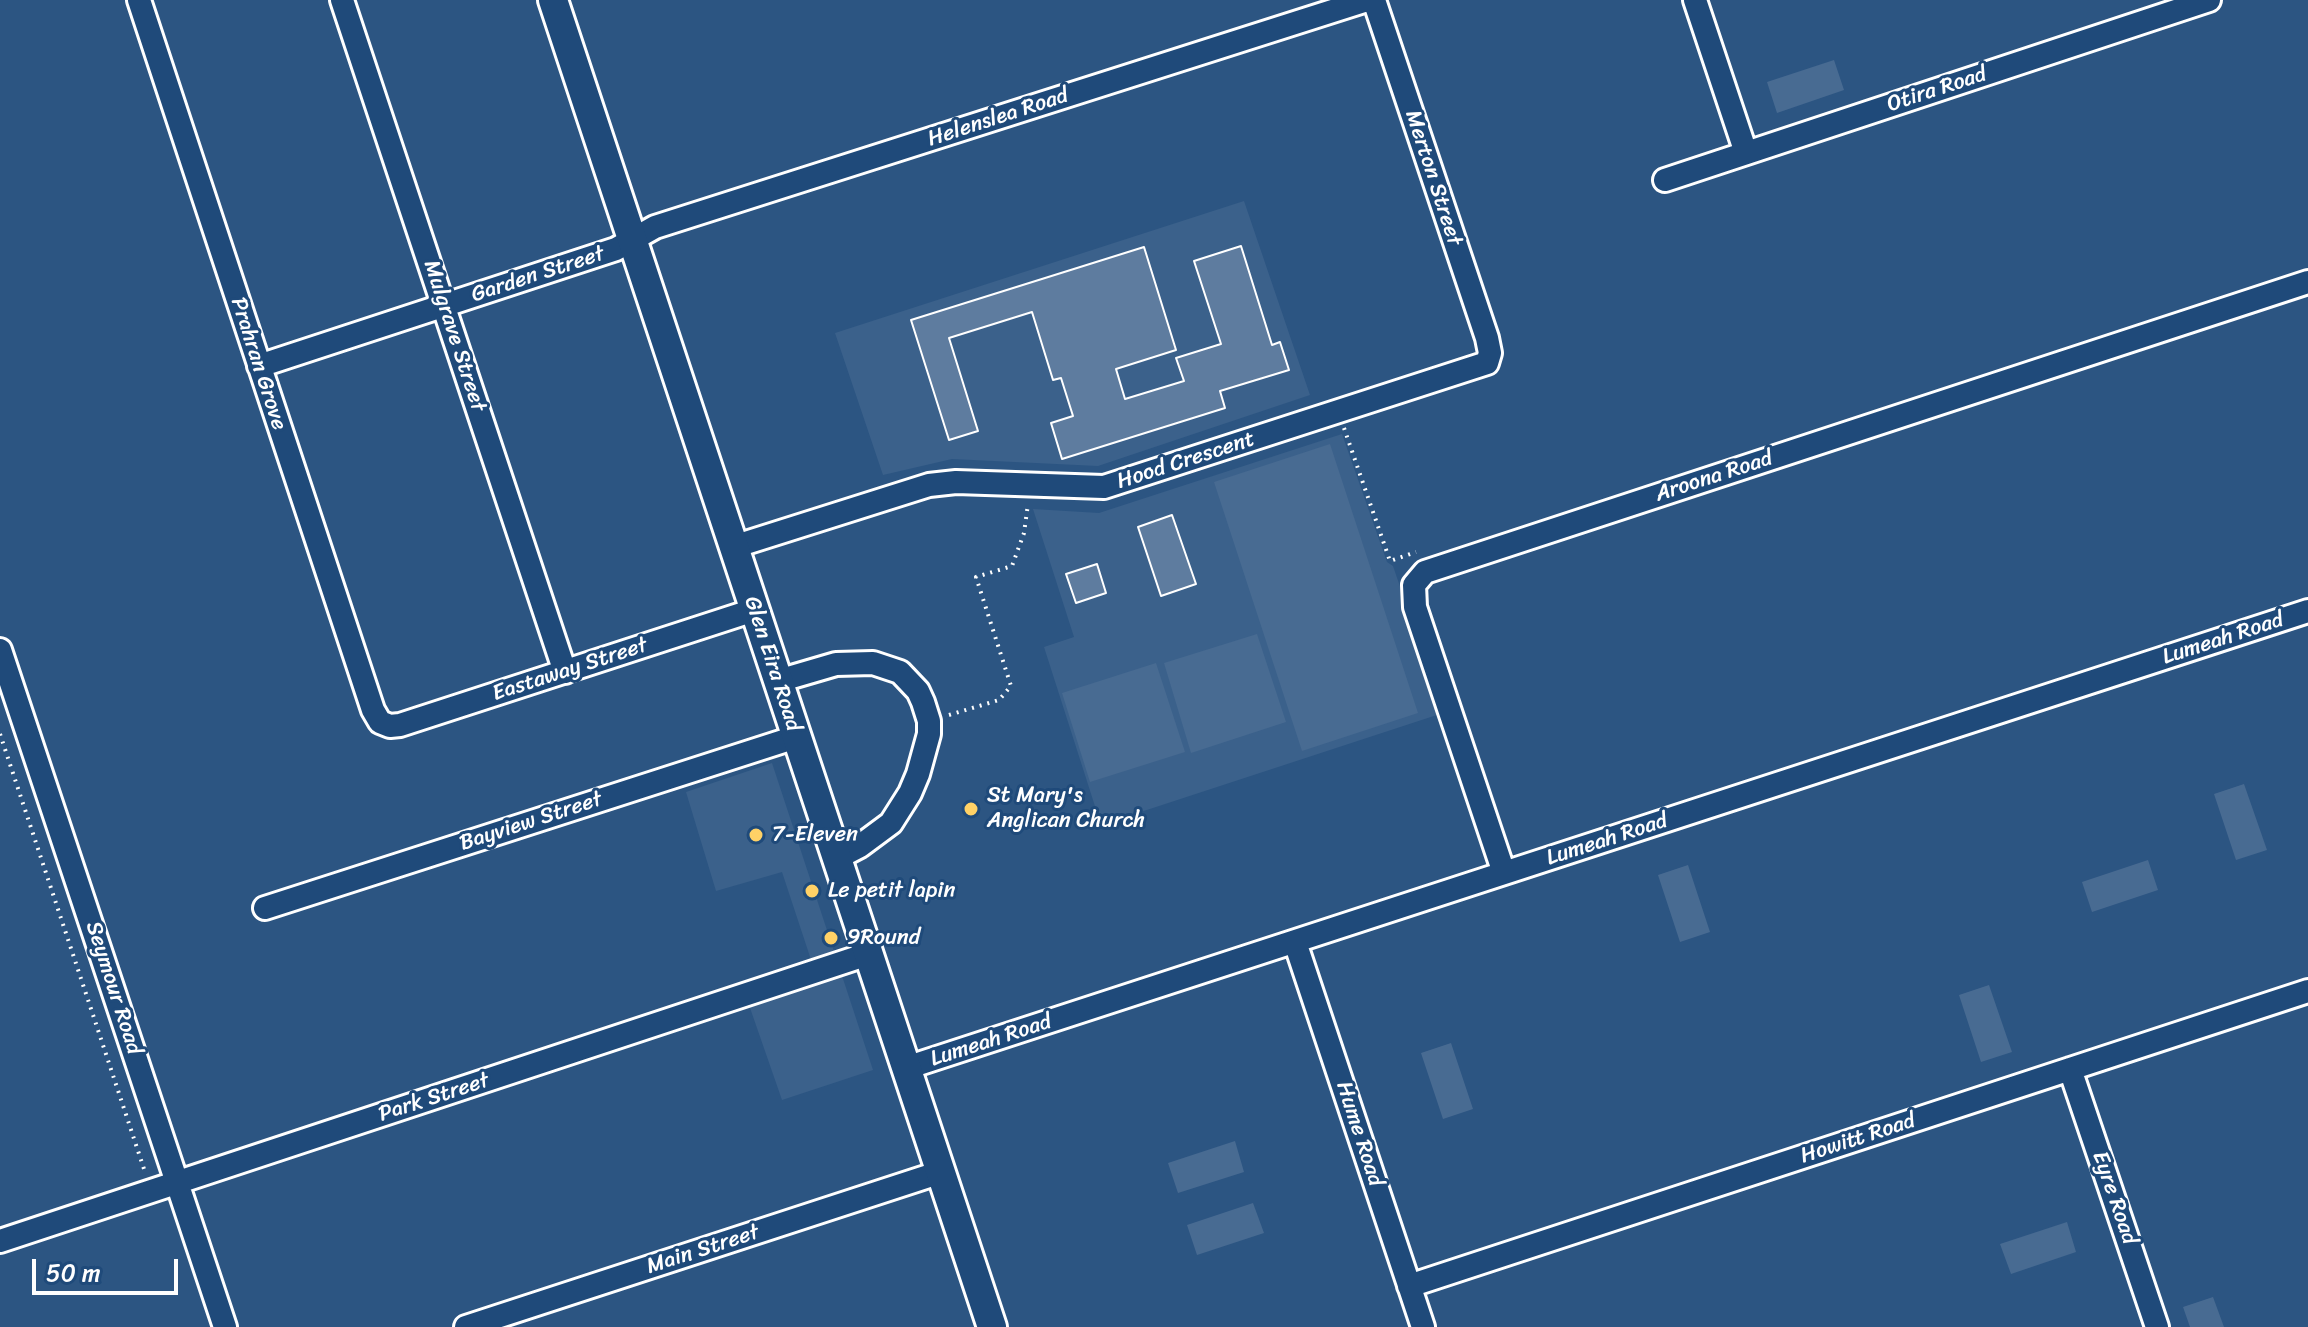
<!DOCTYPE html>
<style>
body{margin:0}
#map{position:relative;width:2308px;height:1327px;overflow:hidden;background:#2c5582;font-family:Sriracha,sans-serif}
canvas{display:block}
.scale{position:absolute;left:32px;top:1259px;width:146px;height:36px;box-sizing:border-box;border:4px solid #fff;border-top:0;padding-left:10px;font-size:24px;line-height:28px;white-space:nowrap;color:#fff;-webkit-text-stroke:6px #1f4a7a;paint-order:stroke}
</style>
<div id="map">
<canvas width="2308" height="1327"></canvas>
<div class="scale">50 m</div>
</div>
<script>
const ctx = document.querySelector('canvas').getContext('2d');
ctx.lineJoin = 'round';
function paint(path, color) { ctx.fillStyle = color; ctx.fill(path, 'evenodd'); }
const shape = rows => new Path2D(rows.map(r => 'M' + r).join(''));
function trace(path, color, width, dash) { ctx.strokeStyle = color; ctx.lineWidth = width; ctx.lineCap = dash ? 'butt' : 'round'; ctx.setLineDash(dash || []); ctx.stroke(path); }
function drawText(font, color, halo, rows, align = 'center') {
  ctx.font = font + ' Sriracha,sans-serif'; ctx.lineWidth = 6; ctx.setLineDash([]); ctx.textBaseline = 'middle'; ctx.strokeStyle = halo; ctx.fillStyle = color; for (const [text, x, y, turn = 0] of rows) {
    ctx.save(); ctx.translate(x, y); ctx.rotate((+turn || 0) * Math.PI / 180); ctx.textAlign = isNaN(turn) ? turn : align; if (halo) ctx.strokeText(text, 0, 0); ctx.fillText(text, 0, 0); ctx.restore();
  }
}
paint(shape([
 [1244,201,1310,395,1098,466,952,459,883,475,835,333],
 [1342,434,1387,562,1393,566,1443,713,1101,825,1044,647,1074,637,1033,509,1099,513],
 [772,763,873,1070,782,1100,749,1005,818,981,782,872,716,891,686,792]
]), '#3b618b');
paint(shape([
 [1834,60,1844,90,1777,113,1767,82],
 [1330,444,1418,713,1302,751,1214,482],
 [1257,634,1286,722,1191,753,1164,663],
 [1156,663,1185,752,1090,782,1062,693],
 [2244,784,2267,850,2236,860,2214,794],
 [2148,860,2158,890,2092,912,2082,882],
 [1688,865,1710,932,1680,942,1658,875],
 [1989,985,2012,1052,1981,1062,1959,995],
 [1451,1043,1473,1109,1443,1119,1421,1053],
 [1235,1141,1244,1172,1178,1193,1168,1163],
 [1253,1203,1264,1233,1197,1255,1187,1225],
 [2067,1222,2076,1252,2011,1274,2000,1244],
 [2213,1297,2224,1327,2190,1327,2183,1307]
]), '#486b92');
const building = shape([
 [1241,246,1272,345,1280,342,1289,370,1220,391,1225,408,1062,459,1051,423,1073,416,1061,378,1053,380,1032,312,949,338,978,431,949,440,911,320,1144,247,1176,350,1116,369,1125,399,1184,381,1176,358,1221,344,1194,261,1241,246],
 [1172,515,1196,584,1161,596,1138,527,1172,515],
 [1097,564,1106,593,1076,603,1066,574,1097,564]
]);
paint(building, '#5e7c9f');
trace(building, '#fff', 2);
const minor = shape([
 [139,0,373,710,380,722,390,726,400,725,754,610],
 [342,0,565,672],
 [1695,0,1746,153],
 [1665,180,2209,0],
 [259,366,616,249,655,227,1367,0],
 [733,547,929,485,956,482,1104,487,1487,363,1490,353,1487,338,1374,0],
 [0,650,225,1327],
 [778,681,836,664,873,663,900,672,918,691,923,702,929,721,929,734,918,774,910,793,891,823,860,846,837,858],
 [1504,873,1415,607,1414,585,1425,572,2308,282],
 [265,908,796,737],
 [1295,942,1423,1327],
 [906,1068,2308,611],
 [2070,1069,2157,1327],
 [0,1241,868,954],
 [1409,1286,2308,991],
 [466,1327,941,1172]
]);
const major = shape([
 [553,0,992,1327]
]);
trace(minor, '#fff', 28);
trace(major, '#fff', 34);
trace(shape([
 [1344,428,1390,561,1416,552],
 [949,715,999,700,1011,686,976,577,1012,566,1024,533,1028,504],
 [0,734,145,1172]
]), '#fff', 4, [2, 6]);
trace(minor, '#1f4a7a', 22);
trace(major, '#1f4a7a', 28);
for (const [x, y, r, color] of [
 [971,809,8,"#ffd166"],
 [756,835,8,"#ffd166"],
 [812,891,8,"#ffd166"],
 [831,938,8,"#ffd166"]
]) { const dot = new Path2D(); dot.arc(x, y, r, 0, 2 * Math.PI); ctx.fillStyle = color; ctx.fill(dot); trace(dot, '#1f4a7a', 3); }
drawText('22px', '#fff', '#1f4a7a', [
 ["Otira Road",1937,90,-18],
 ["Helenslea Road",998,118,-18],
 ["Merton Street",1433,178,72],
 ["Garden Street",538,275,-18],
 ["Mulgrave Street",454,336,72],
 ["Prahran Grove",258,364,72],
 ["Hood Crescent",1186,461,-18],
 ["Aroona Road",1714,477,-18],
 ["Lumeah Road",2223,639,-18],
 ["Glen Eira Road",772,664,72],
 ["Eastaway Street",570,670,-18],
 ["Bayview Street",531,822,-18],
 ["Lumeah Road",1607,840,-18],
 ["Seymour Road",113,988,72],
 ["Lumeah Road",991,1041,-18],
 ["Park Street",434,1098,-18],
 ["Hume Road",1359,1134,72],
 ["Howitt Road",1858,1139,-18],
 ["Eyre Road",2114,1198,71],
 ["Main Street",703,1250,-18]
]);
drawText('22px', '#fff', '#1f4a7a', [
 ["St Mary's",987,796],
 ["Anglican Church",987,821],
 ["7-Eleven",772,835],
 ["Le petit lapin",828,891],
 ["9Round",847,938]
], 'left');
</script>
